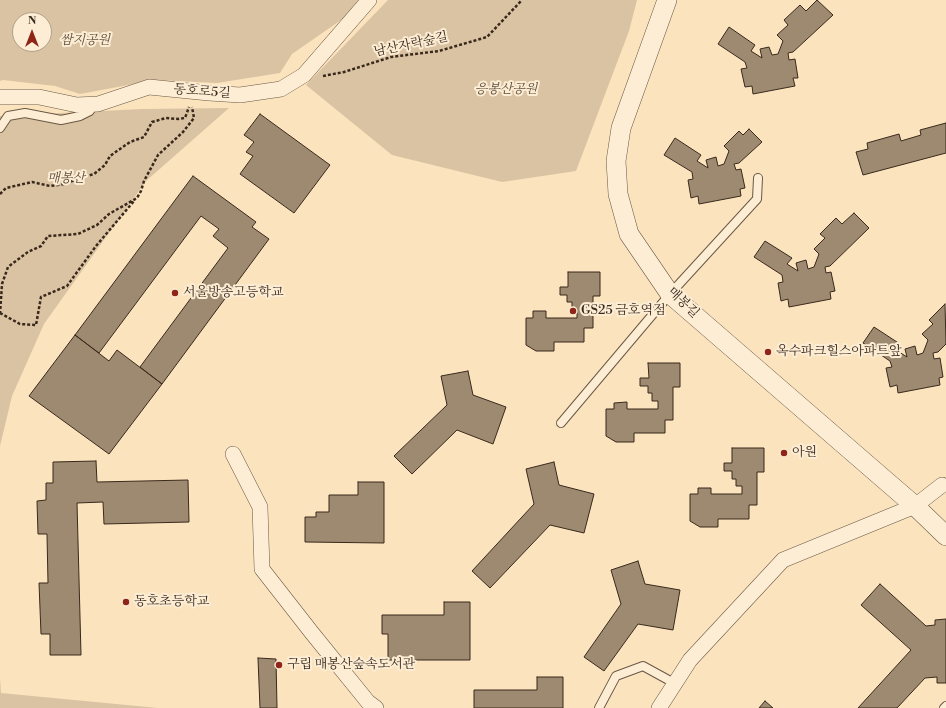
<!DOCTYPE html>
<meta charset="utf-8">
<style>
body{margin:0}
#map{position:relative;width:946px;height:708px;overflow:hidden;background:#fbe3bd;font-family:"Libre Bodoni",serif}
canvas{display:block}
.north{position:absolute;left:12px;top:12px;width:40px;height:40px;box-sizing:border-box;background:#fcedd4;border:1px solid #ae9f8b;border-radius:50%;rotate:0deg;font-size:11px;font-weight:700;line-height:16px;text-align:center;color:#39291d}
.north::after{content:'';display:block;margin:auto;width:14px;height:18px;background:#8f2418;clip-path:polygon(50% 0,100% 100%,50% 72%,0 100%)}
</style>
<div id="map">
<canvas width="946" height="708"></canvas>
<div class="north">N</div>
</div>
<script>
const ctx = document.querySelector('canvas').getContext('2d');
ctx.lineJoin = 'round';
function paint(path, color) { ctx.fillStyle = color; ctx.fill(path, 'evenodd'); }
const shape = rows => new Path2D(rows.map(r => 'M' + r).join(''));
function trace(path, color, width, dash) { ctx.strokeStyle = color; ctx.lineWidth = width; ctx.lineCap = dash ? 'butt' : 'round'; ctx.setLineDash(dash || []); ctx.stroke(path); }
function drawText(font, color, halo, rows, align = 'center') {
  ctx.font = font + ' "Libre Bodoni","Noto Serif KR",serif'; ctx.lineWidth = 4; ctx.setLineDash([]); ctx.textBaseline = 'middle'; ctx.strokeStyle = halo; ctx.fillStyle = color; for (const [text, x, y, turn = 0] of rows) {
    ctx.save(); ctx.translate(x, y); ctx.rotate((+turn || 0) * Math.PI / 180); ctx.textAlign = isNaN(turn) ? turn : align; if (halo) ctx.strokeText(text, 0, 0); ctx.fillText(text, 0, 0); ctx.restore();
  }
}
paint(shape([
 [0,0,358,0,344,18,292,54,280,73,217,83,155,80,80,94,55,86,3,80,0,81],
 [20,20,44,20,44,44,20,44],
 [388,0,637,0,629,31,576,171,502,182,392,155,306,85],
 [229,108,146,181,44,324,12,396,0,446,0,116,142,109],
 [0,678,1,693,158,708,0,708]
]), '#dac3a2');
const building = shape([
 [817,0,833,15,793,52,788,53,789,60,795,59,798,78,793,78,795,86,753,94,752,86,745,87,741,69,747,68,745,62,718,44,729,27,755,45,751,51,762,58,760,49,769,47,772,55,778,54,783,41,777,35,788,25,784,20,800,5,806,11,817,0],
 [260,114,330,165,294,213,240,174,253,156,246,152,254,142,244,135,260,114],
 [946,123,946,153,863,175,856,152,868,149,867,143,899,134,901,141,921,135,920,130,946,123],
 [749,129,762,142,739,163,734,164,736,170,741,169,745,188,740,189,741,196,699,204,698,196,691,198,688,180,693,179,692,172,664,155,675,138,701,155,697,161,708,168,706,160,716,157,718,166,724,164,729,151,724,146,739,131,743,135,749,129],
 [193,176,256,222,252,227,269,239,162,384,140,367,228,248,213,236,219,229,201,216,99,353,75,335,193,176],
 [854,213,869,228,830,266,825,267,826,273,831,272,835,291,830,292,831,299,789,307,788,299,781,301,778,283,783,282,782,275,754,257,765,241,792,258,787,264,798,271,796,263,806,260,808,269,814,267,819,254,814,249,825,238,820,234,836,218,842,224,854,213],
 [568,272,600,272,600,296,593,296,593,328,584,328,584,342,554,342,554,351,536,351,526,345,526,318,533,318,533,311,546,311,546,318,577,318,577,309,572,309,572,302,567,302,567,295,560,295,560,287,568,287,568,272],
 [945,304,946,344,938,352,933,353,934,359,940,358,943,377,939,378,940,385,898,393,897,385,890,387,886,368,892,367,890,361,863,343,874,327,900,344,896,350,907,357,905,349,915,346,917,355,923,353,928,340,922,334,933,324,929,320,945,304],
 [75,335,109,361,117,350,162,384,109,454,29,396,75,335],
 [648,363,680,363,680,387,673,387,673,420,665,420,665,433,634,433,634,442,616,442,606,436,606,409,614,409,614,403,627,402,627,409,658,409,658,401,652,401,652,393,648,393,648,386,640,386,640,378,649,378,648,363],
 [468,371,473,395,506,407,493,444,457,430,412,474,394,456,447,405,441,376,468,371],
 [732,448,764,448,764,472,757,472,757,505,749,505,749,519,718,519,718,527,700,527,690,521,690,494,698,494,698,488,711,488,711,494,742,494,742,486,736,486,736,479,732,479,732,471,724,471,724,463,732,463,732,448],
 [96,461,97,482,188,480,189,522,104,524,103,502,77,503,81,655,50,655,50,634,41,634,39,583,48,583,47,534,38,534,37,501,46,500,46,483,53,483,53,462,96,461],
 [554,462,559,485,594,494,584,533,550,525,490,588,472,571,534,504,526,469,554,462],
 [358,482,384,482,384,543,305,542,305,517,316,517,316,512,329,512,329,495,358,495,358,482],
 [638,561,645,584,680,590,673,630,638,624,604,671,584,657,621,604,611,570,638,561],
 [880,584,926,626,935,625,935,620,946,619,946,683,937,683,937,677,925,678,897,708,858,708,911,650,861,605,880,584],
 [444,602,470,602,470,660,388,660,388,634,382,634,382,615,444,615,444,602],
 [258,658,276,659,277,708,260,708,258,658],
 [537,677,563,677,563,708,474,708,474,690,537,690,537,677],
 [765,701,773,708,759,708,765,701]
]);
paint(building, '#9e8a70');
trace(building, '#39291d', 1);
const service = shape([
 [0,128,8,116,25,113,61,120,80,116,90,111,92,104],
 [561,423,670,294,757,199,758,178],
 [599,708,616,676,643,666,674,683],
 [944,708,946,706]
]);
const minor = shape([
 [0,97,39,97,77,105,98,104,149,87,209,93,240,95,281,89,304,75,369,0],
 [233,454,260,507,262,569,312,633,368,702,376,708],
 [659,708,690,660,783,560,915,506,942,485]
]);
const tertiary = shape([
 [667,0,621,128,616,161,618,194,629,234,670,294,915,506,946,536]
]);
trace(service, '#6a5845', 10);
trace(minor, '#6a5845', 16);
trace(tertiary, '#6a5845', 20);
trace(shape([
 [323,76,344,72,391,57,439,51,487,37,522,0],
 [0,194,6,188,32,182,50,186,65,184,77,179,94,174,105,165,110,156,117,151,130,142,144,137,152,122,166,118,178,119,185,118,189,107],
 [0,313,20,324,36,325,41,297,67,286,96,246,134,201],
 [0,314,2,284,8,267,28,252,41,246,48,236,78,234,97,225,109,214,137,198,141,191,144,181,158,155,183,132,194,118,192,107]
]), '#39291d', 2.5, [3, 2]);
trace(service, '#fcedd4', 8);
trace(minor, '#fcedd4', 15);
trace(tertiary, '#fcedd4', 19);
for (const [x, y, r, color] of [
 [175,293,4,"#8f2418"],
 [573,311,4,"#8f2418"],
 [768,352,4,"#8f2418"],
 [784,453,4,"#8f2418"],
 [126,602,4,"#8f2418"],
 [279,665,4,"#8f2418"]
]) { const dot = new Path2D(); dot.arc(x, y, r, 0, 2 * Math.PI); ctx.fillStyle = color; ctx.fill(dot); trace(dot, '#fcedd4', 1.5); }
drawText('italic 13px', '#61503e', '#fcedd4', [
 ["쌈지공원",85,41],
 ["응봉산공원",506,90],
 ["매봉산",66,179]
]);
drawText('13px', '#39291d', '#fcedd4', [
 ["남산자락숲길",411,45,-12],
 ["동호로5길",202,92,4],
 ["매봉길",683,303,44]
]);
drawText('13px', '#39291d', '#fcedd4', [
 ["서울방송고등학교",183,293],
 ["GS25 금호역점",581,311],
 ["옥수파크힐스아파트앞",776,352],
 ["아원",792,453],
 ["동호초등학교",134,602],
 ["구립 매봉산숲속도서관",287,665]
], 'left');
</script>
